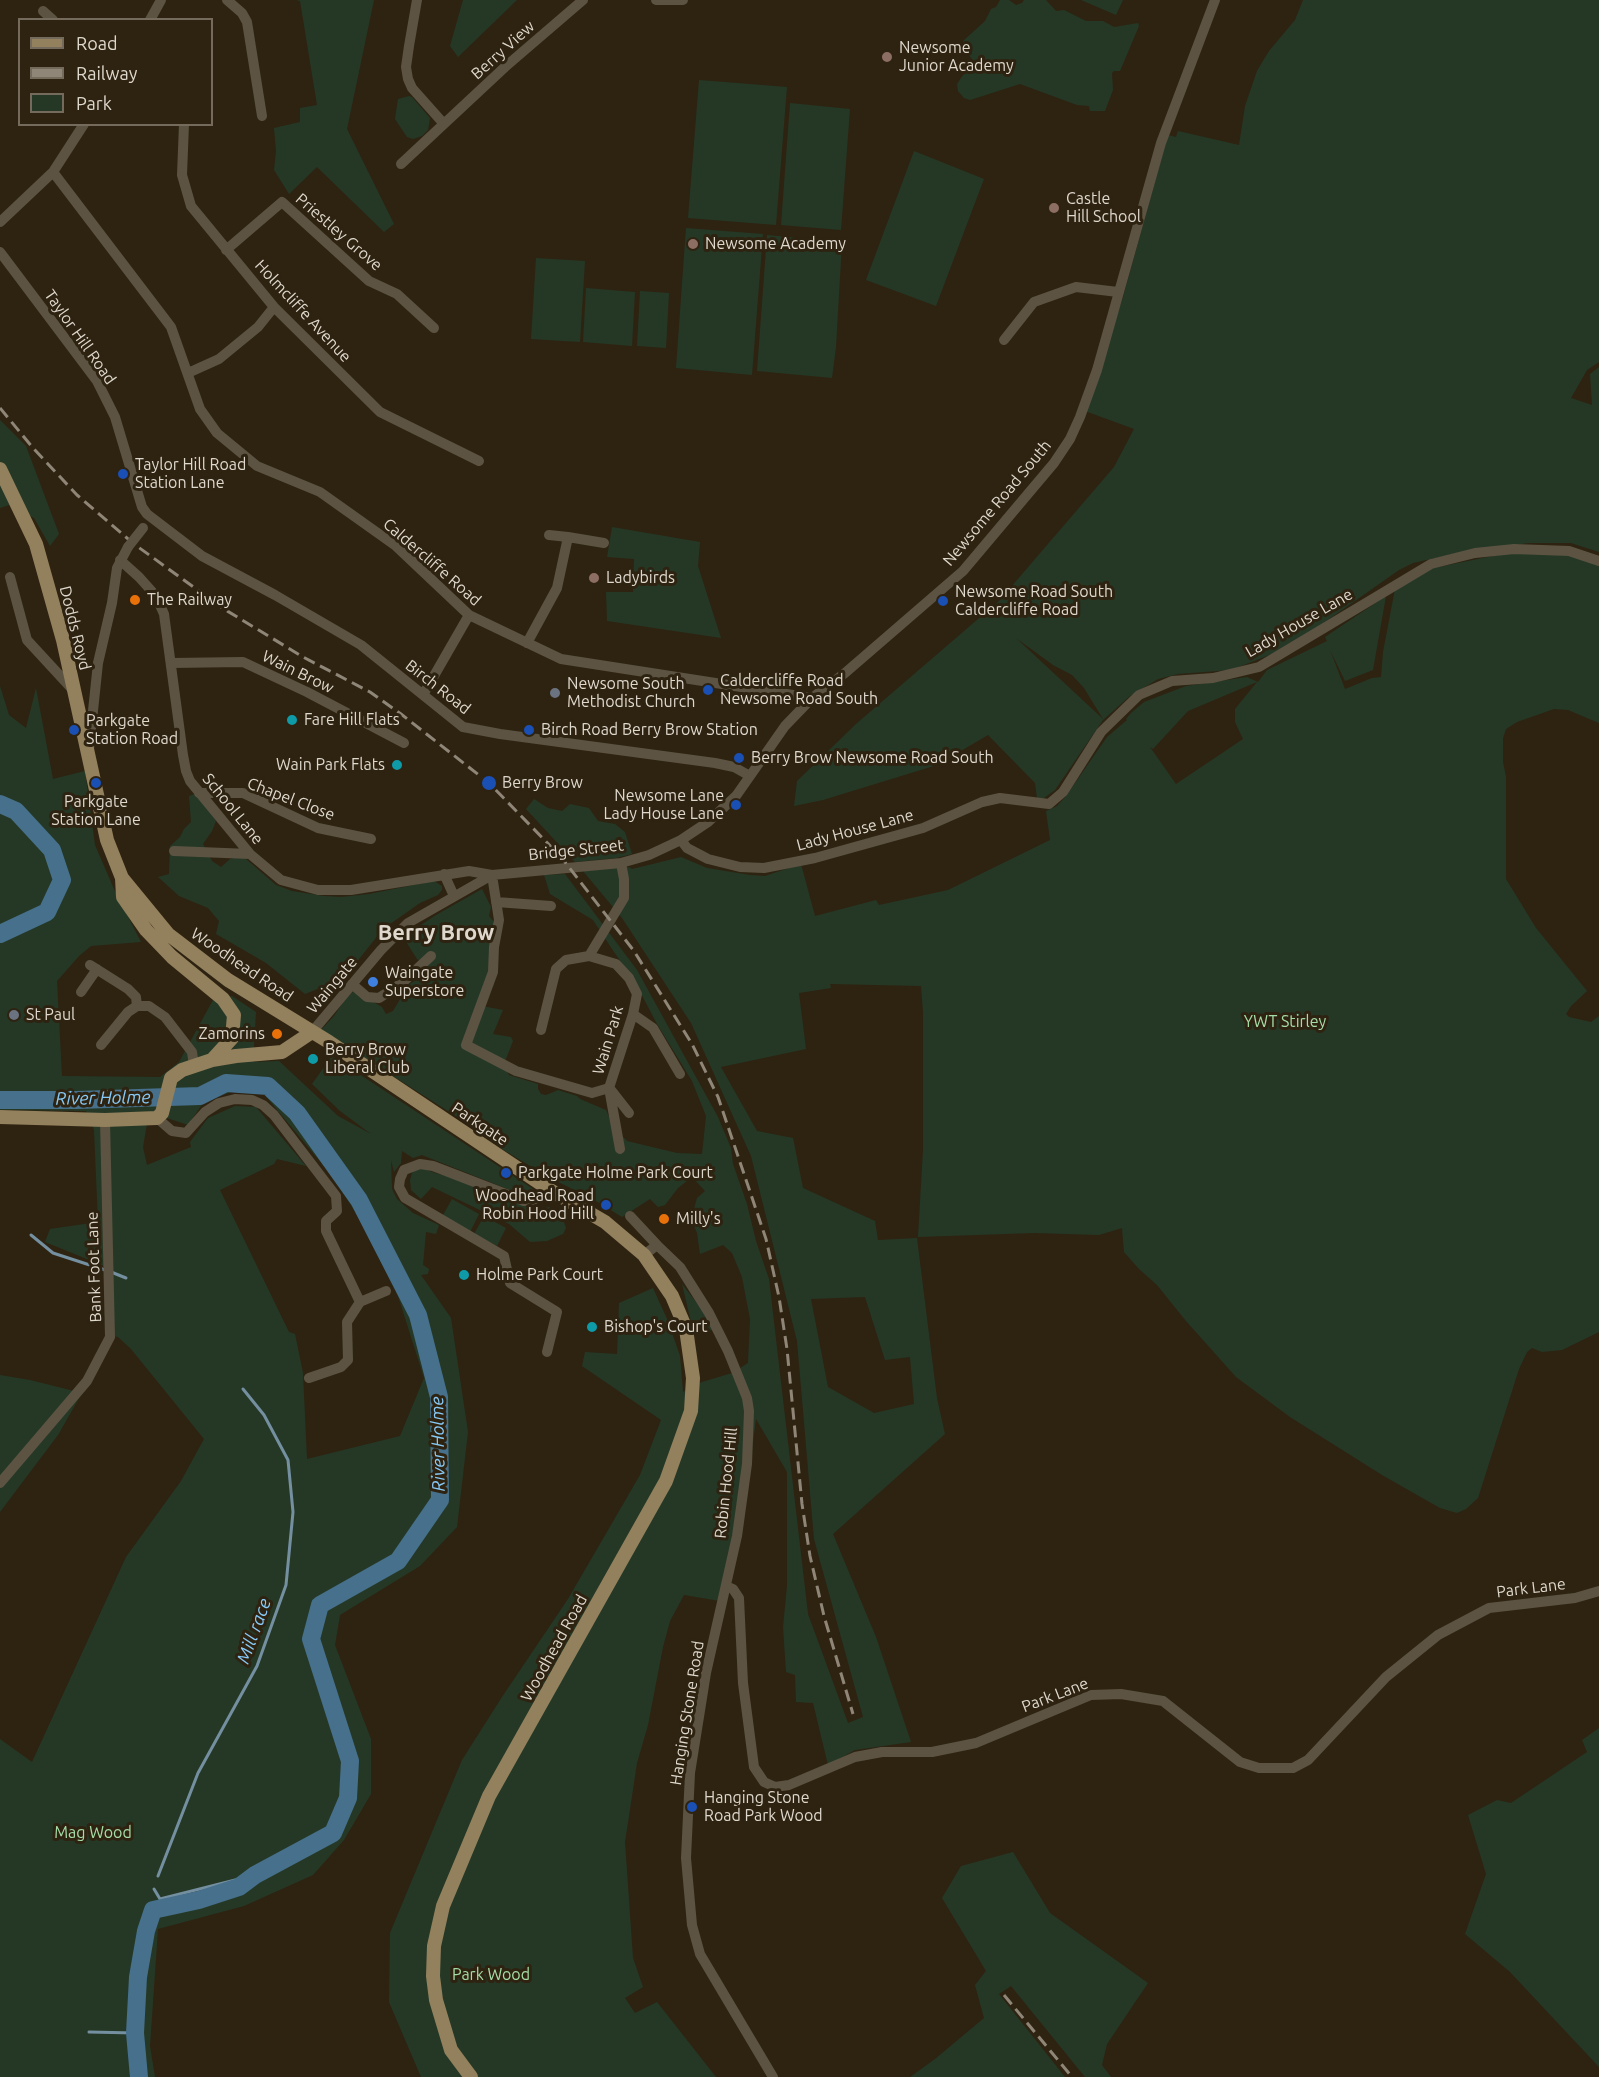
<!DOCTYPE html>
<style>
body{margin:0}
#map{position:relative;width:1599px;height:2077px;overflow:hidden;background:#2e2311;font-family:Ubuntu,sans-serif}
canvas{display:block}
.legend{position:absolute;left:18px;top:18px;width:195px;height:108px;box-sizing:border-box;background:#2e2311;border:2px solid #756b5c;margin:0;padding:8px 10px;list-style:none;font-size:18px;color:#dfd8cd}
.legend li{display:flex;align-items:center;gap:12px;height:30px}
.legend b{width:30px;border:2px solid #756b5c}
</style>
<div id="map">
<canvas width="1599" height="2077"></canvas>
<ul class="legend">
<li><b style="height:8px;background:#93805d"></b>Road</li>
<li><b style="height:8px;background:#8f8678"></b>Railway</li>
<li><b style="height:16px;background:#253826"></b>Park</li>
</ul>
</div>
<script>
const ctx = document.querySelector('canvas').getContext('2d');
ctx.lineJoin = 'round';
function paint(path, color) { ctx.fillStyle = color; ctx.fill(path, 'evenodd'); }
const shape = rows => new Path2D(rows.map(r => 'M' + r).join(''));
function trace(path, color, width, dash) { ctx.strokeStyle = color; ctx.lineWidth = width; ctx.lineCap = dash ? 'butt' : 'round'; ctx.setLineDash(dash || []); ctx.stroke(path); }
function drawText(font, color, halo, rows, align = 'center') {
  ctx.font = font + ' Ubuntu,sans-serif'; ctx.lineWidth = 6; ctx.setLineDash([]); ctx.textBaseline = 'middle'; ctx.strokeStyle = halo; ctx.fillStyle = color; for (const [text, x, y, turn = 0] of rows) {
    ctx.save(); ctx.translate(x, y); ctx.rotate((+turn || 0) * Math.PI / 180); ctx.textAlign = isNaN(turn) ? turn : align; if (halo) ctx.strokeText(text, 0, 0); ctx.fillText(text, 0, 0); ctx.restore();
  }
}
paint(shape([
 [296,0,374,0,347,129,394,224,384,232,317,167,289,194,274,170,276,151,274,128,300,122,300,108,317,105,300,1],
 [463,0,517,0,458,57,450,46],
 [1000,0,1009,0,1016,5,1022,3,1024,0,1046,0,1056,11,1064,10,1086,21,1103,21,1114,27,1138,23,1139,26,1120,71,1114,71,1112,73,1113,90,1105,111,1090,111,1089,106,1077,105,1020,84,970,100,964,98,958,91,957,84,963,75,975,68,974,62,963,47,963,41,985,21,991,9,996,7],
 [1081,0,1123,0,1116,15],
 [1303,0,1599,0,1599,362,1587,370,1571,398,1592,405,1590,374,1599,367,1599,552,1571,543,1529,543,1467,551,1413,563,1399,570,1315,629,1277,652,1231,670,1178,674,1158,679,1130,696,1103,720,1055,790,1044,798,1037,798,1035,783,988,735,937,765,823,800,794,806,797,781,856,724,999,601,1114,467,1134,429,1085,411,1123,297,1168,135,1176,137,1178,131,1239,145,1245,106,1257,71,1269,51,1295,20],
 [1016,638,1053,665,1072,675,1084,688,1103,719],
 [699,80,787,87,776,225,688,218],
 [409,96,412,97,430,118,428,130,422,136,413,139,407,137,395,119,398,99],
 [790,103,850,109,841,230,781,225],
 [914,151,984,179,936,306,866,280],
 [686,228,763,234,752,375,676,368],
 [767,235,842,242,836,347,832,378,757,371],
 [536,258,585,261,580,342,531,339],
 [586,288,635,292,632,346,583,342],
 [640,291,669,293,666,348,637,346],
 [0,420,26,446,59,534,50,546,34,518,9,505,0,508],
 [612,527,700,542,698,566,721,638,607,621,606,592,633,592,634,559,607,557],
 [1508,553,1560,554,1578,557,1599,565,1599,723,1568,710,1554,709,1517,722,1506,729,1503,738,1503,762,1506,777,1506,879,1536,928,1587,991,1571,1006,1566,1014,1569,1017,1591,1022,1599,1016,1599,1332,1562,1350,1542,1352,1532,1348,1527,1352,1519,1369,1478,1498,1466,1509,1457,1513,1440,1508,1382,1475,1290,1417,1236,1377,1186,1321,1157,1285,1139,1269,1124,1252,1122,1228,1099,1235,1034,1233,918,1237,923,1150,923,1012,921,986,830,984,831,988,799,993,806,1049,721,1067,757,1131,793,1138,803,1188,875,1221,878,1240,917,1238,937,1398,945,1434,833,1534,876,1637,911,1742,855,1750,828,1765,813,1703,796,1702,795,1675,786,1672,783,1627,787,1586,787,1472,756,1419,741,1538,726,1602,684,1595,670,1621,663,1647,648,1725,637,1763,625,1842,633,1958,643,1987,625,1998,635,2013,657,2002,716,2077,421,2077,389,2002,390,1933,462,1760,502,1697,568,1599,640,1475,661,1420,582,1366,585,1352,617,1354,619,1303,653,1288,668,1321,680,1356,683,1392,702,1382,732,1373,748,1363,750,1319,742,1277,732,1253,723,1245,700,1254,697,1233,690,1216,694,1209,697,1198,705,1191,692,1177,678,1188,665,1205,658,1207,650,1199,622,1217,591,1198,550,1178,502,1149,487,1136,321,1030,334,1016,346,998,354,991,382,1007,386,1014,393,1011,409,984,428,974,431,969,417,959,403,937,436,915,482,889,491,907,489,916,494,922,490,968,477,1005,503,1010,493,1034,511,1037,513,1041,504,1064,509,1075,538,1084,538,1089,541,1094,546,1095,558,1090,577,1096,580,1099,606,1110,614,1127,627,1141,677,1153,702,1154,706,1116,692,1081,657,1024,635,982,614,952,593,920,550,894,544,875,565,874,637,970,718,1117,731,1148,733,1164,747,1204,756,1241,769,1279,808,1614,848,1723,863,1717,814,1539,797,1341,751,1156,691,1023,622,918,583,871,629,867,632,869,681,857,707,868,750,875,765,876,801,864,815,916,876,900,879,905,948,890,1050,840,1046,811,1057,806,1066,796,1107,737,1127,720,1126,719,1131,713,1144,702,1186,686,1247,677,1258,682,1267,670,1327,641,1325,637,1386,596,1373,670,1345,681,1330,650,1345,689,1372,678,1381,677,1383,652,1395,589,1433,568],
 [1257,682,1235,709,1235,722,1243,739,1176,784,1150,747,1153,749,1188,711],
 [865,1297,885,1360,910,1357,914,1404,874,1413,828,1387,811,1299],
 [0,686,9,715,26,728,36,688,53,779,85,771,95,845,114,889,141,942,91,946,79,956,57,981,62,1076,160,1077,179,1062,213,1000,232,996,256,1012,253,1062,279,1061,338,1116,371,1134,340,1111,312,1084,332,1056,536,1191,525,1196,422,1155,413,1158,402,1151,401,1163,394,1172,391,1160,392,1189,397,1199,413,1213,439,1225,436,1234,426,1232,423,1265,429,1269,428,1274,421,1275,451,1318,468,1432,457,1527,420,1566,340,1615,335,1645,371,1739,371,1794,344,1840,313,1875,244,1906,158,1929,150,2046,155,2077,0,2077,0,1739,32,1762,126,1557,181,1481,204,1439,131,1349,118,1337,107,1335,104,1266,45,1242,50,1229,98,1222,94,1130,86,1111,0,1110],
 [233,1091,263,1093,333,1177,357,1215,398,1296,424,1378,400,1436,307,1459,303,1373,295,1334,289,1332,220,1190,274,1164,277,1159,306,1166,256,1107,235,1106,208,1118,190,1142,191,1147,147,1165,143,1147,149,1112,188,1125,203,1103],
 [197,793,216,821,212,831,203,844,212,861,221,867,230,859,240,856,246,859,276,885,292,891,324,896,341,897,369,894,434,881,442,886,442,890,438,895,420,903,383,929,335,989,320,988,305,994,266,963,216,934,219,921,208,908,179,896,158,877,169,874,170,846,180,837,184,829,191,822,189,796],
 [534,799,548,808,562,811,570,804,589,808,598,821,615,824,625,832,632,854,616,858,575,862,526,809],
 [422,1168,438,1174,450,1176,535,1210,549,1207,561,1214,566,1228,563,1234,547,1241,530,1242,509,1224,432,1187,421,1199,411,1190,410,1180,413,1170],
 [452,1199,479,1214,470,1232,442,1217],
 [484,1216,506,1228,497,1246,474,1234],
 [682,1284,707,1316,712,1330,694,1334],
 [0,1375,30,1380,82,1393,58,1435,0,1512],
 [1599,1728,1599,2067,1510,1972,1465,1934,1486,1874,1468,1815,1497,1800,1511,1803,1587,1752,1582,1740],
 [1013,1852,1050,1913,1148,1983,1107,2044,1102,2065,1111,2077,1085,2077,1011,1986,999,1994,1065,2077,910,2077,935,2059,984,2018,975,1985,986,1971,942,1898,961,1866]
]), '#253826');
trace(shape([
 [31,1235,53,1253,105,1270],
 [111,1272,126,1278],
 [158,1876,198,1773,257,1666,286,1585,293,1512,288,1460,264,1415,243,1389],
 [154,1889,160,1899,255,1875],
 [89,2032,135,2033]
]), '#748fa0', 3);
trace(shape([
 [0,804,16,811,52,850,62,880,47,912,0,934],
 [0,1100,77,1100,200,1096,226,1083,268,1086,297,1113,359,1200,418,1315,439,1397,440,1500,398,1561,320,1605,311,1639,350,1761,348,1798,333,1833,255,1875,239,1887,199,1900,153,1910,146,1931,138,1977,135,2033,139,2077]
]), '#46708c', 18);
trace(shape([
 [227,0,242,13,247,22,262,116],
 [417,0,409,46,406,67,408,79,412,88,444,124],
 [656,0,683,0],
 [43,11,53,20],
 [150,20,161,0],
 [184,124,182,175,191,206,274,307,380,412,479,461],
 [401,164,505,67,583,0],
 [53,172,171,327,200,409,217,433,257,466,320,492,396,546,469,615,561,659,812,698],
 [0,222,53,172,84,124],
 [226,250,282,202,369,281,397,294,434,328],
 [0,252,97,381,115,417,142,507,147,514,202,556,275,595,361,645,463,727,500,734,715,763,734,767,750,776],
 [1004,340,1034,302,1076,287,1118,292],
 [188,373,219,359,258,327,274,307],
 [549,535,568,537],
 [120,560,139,577,156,596,164,614,183,755,186,771,190,781,250,854,281,880,318,890,351,890,469,871,492,875],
 [10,577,27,640,74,691],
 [527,643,557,588,568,537,604,543],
 [172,663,243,662,307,692,404,743],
 [423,695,469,615],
 [89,749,98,663,112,603,117,568,128,547],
 [199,793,243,793,318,828,371,839],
 [681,840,687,848,708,859,740,867,764,868,815,858,923,828,982,802,1000,798,1049,804,1063,792,1101,732,1139,695,1172,681,1213,678,1259,667,1431,564,1475,553,1514,549,1569,551,1599,561],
 [174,851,250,854],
 [444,874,454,896],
 [492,875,499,920,494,947,493,972,466,1045,516,1071,592,1093,609,1088],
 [496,902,551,906],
 [589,956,624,898,624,879,621,863],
 [90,965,128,989,136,997,137,1006],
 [352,984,367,997,379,998,402,983,431,956],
 [81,992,97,969],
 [633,1014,653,1028,680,1074],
 [541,1030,556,969,566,960,589,956,616,964,629,978,637,994,633,1014,609,1088,620,1149],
 [312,1032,381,950,408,923,492,875,621,863,649,855,681,840,708,822,736,796,785,726,812,698,845,673,963,571,1054,463,1070,439,1080,417,1097,370,1161,143,1215,0],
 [101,1045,128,1012,137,1006,149,1006,165,1017,192,1052,194,1066],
 [611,1090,629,1113],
 [157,1118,172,1131,186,1133,205,1112,219,1103,235,1099,252,1100,263,1105,274,1115,336,1196,337,1211,326,1221,326,1231,360,1302,347,1322,348,1360,341,1367,309,1378],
 [630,1216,657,1245],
 [644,1255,657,1245,680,1267,709,1313,728,1351,747,1398,749,1411,747,1464,737,1536,706,1673,690,1773,686,1858,692,1925,700,1954,773,2077],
 [360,1302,386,1291],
 [547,1352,557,1312,510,1283,504,1256,405,1198,399,1187,400,1179,404,1170,420,1164,433,1166,524,1201,538,1199,550,1190],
 [0,1483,87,1381,110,1337,105,1120],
 [726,1586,733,1589,739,1598,743,1683,754,1767,764,1782,775,1787,789,1785,855,1757,882,1752,932,1752,976,1743,1091,1695,1121,1694,1163,1701,1240,1762,1259,1768,1293,1768,1308,1760,1386,1677,1438,1635,1489,1608,1575,1598,1599,1591]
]), '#5c5342', 10);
trace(shape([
 [0,469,36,544,63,640,107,840,122,878,168,934,228,980,329,1042,550,1190,605,1222,644,1255,672,1296,686,1329,693,1378,691,1411,666,1481,489,1796,443,1906,434,1946,433,1976,436,2000,451,2050,471,2077],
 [122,878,123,897,146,930,172,957,223,999,234,1015,232,1038,212,1060],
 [0,1117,105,1120,157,1118,162,1113,171,1078,182,1070,212,1060,236,1056,282,1052,312,1032]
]), '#93805d', 14);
trace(shape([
 [0,408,33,448,77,495,134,544,224,609,303,657,370,692,401,714,489,783,561,857,634,951,692,1044,718,1097,766,1239,779,1297,787,1349,802,1504,810,1556,824,1616,853,1714],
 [1004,1995,1072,2077]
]), '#8f8678', 3, [12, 6]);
trace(shape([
 [128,547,143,528]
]), '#5c5342', 10);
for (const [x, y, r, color] of [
 [887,57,6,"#8d6e63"],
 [1054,208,6,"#8d6e63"],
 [693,244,6,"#8d6e63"],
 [123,474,6,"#1a4fb4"],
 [594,578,6,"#8d6e63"],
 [135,600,6,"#e8710a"],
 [943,601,6,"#1a4fb4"],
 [708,690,6,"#1a4fb4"],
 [555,693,6,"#6b7280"],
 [292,720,6,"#0f9aa8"],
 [74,730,6,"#1a4fb4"],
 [529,730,6,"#1a4fb4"],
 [739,758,6,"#1a4fb4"],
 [397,765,6,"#0f9aa8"],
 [96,783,6,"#1a4fb4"],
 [489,783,8,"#1a4fb4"],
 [736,805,6,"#1a4fb4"],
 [373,982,6,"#3f7fe0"],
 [14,1015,6,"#6b7280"],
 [277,1034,6,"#e8710a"],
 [313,1059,6,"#0f9aa8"],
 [506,1173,6,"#1a4fb4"],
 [606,1205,6,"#1a4fb4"],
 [664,1219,6,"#e8710a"],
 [464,1275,6,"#0f9aa8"],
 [592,1327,6,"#0f9aa8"],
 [692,1807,6,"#1a4fb4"]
]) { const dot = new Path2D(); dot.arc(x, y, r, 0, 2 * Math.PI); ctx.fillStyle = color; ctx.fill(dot); trace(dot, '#2e2311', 2); }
drawText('16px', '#dfd8cd', '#2e2311', [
 ["Newsome",899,48],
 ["Junior Academy",899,66],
 ["Castle",1066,199],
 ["Hill School",1066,217],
 ["Newsome Academy",705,244],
 ["Taylor Hill Road",135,465],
 ["Station Lane",135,483],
 ["Ladybirds",606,578],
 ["Newsome Road South",955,592],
 ["Caldercliffe Road",955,610],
 ["The Railway",147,600],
 ["Caldercliffe Road",720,681],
 ["Newsome Road South",720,699],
 ["Newsome South",567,684],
 ["Methodist Church",567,702],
 ["Fare Hill Flats",304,720],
 ["Parkgate",86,721],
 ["Station Road",86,739],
 ["Birch Road Berry Brow Station",541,730],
 ["Berry Brow Newsome Road South",751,758],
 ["Wain Park Flats",385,765,"right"],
 ["Berry Brow",502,783],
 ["Newsome Lane",724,796,"right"],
 ["Lady House Lane",724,814,"right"],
 ["Parkgate",96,802,"center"],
 ["Station Lane",96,820,"center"],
 ["Waingate",385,973],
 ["Superstore",385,991],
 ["St Paul",26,1015],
 ["Zamorins",265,1034,"right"],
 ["Berry Brow",325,1050],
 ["Liberal Club",325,1068],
 ["Parkgate Holme Park Court",518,1173],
 ["Woodhead Road",594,1196,"right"],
 ["Robin Hood Hill",594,1214,"right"],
 ["Milly's",676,1219],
 ["Holme Park Court",476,1275],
 ["Bishop's Court",604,1327],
 ["Hanging Stone",704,1798],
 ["Road Park Wood",704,1816]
], 'left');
drawText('16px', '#dfd8cd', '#2e2311', [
 ["Berry View",503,50,-42],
 ["Priestley Grove",339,232,41],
 ["Holmcliffe Avenue",303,311,47],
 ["Taylor Hill Road",80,337,55],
 ["Newsome Road South",997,503,-50],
 ["Caldercliffe Road",432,562,41],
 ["Lady House Lane",1299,623,-30],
 ["Dodds Royd",75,628,76],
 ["Wain Brow",298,672,26],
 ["Birch Road",438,687,38],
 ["Chapel Close",291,799,21],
 ["School Lane",233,809,51],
 ["Lady House Lane",855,830,-15],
 ["Bridge Street",576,850,-6],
 ["Woodhead Road",242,965,34],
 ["Waingate",332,985,-50],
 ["Wain Park",608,1040,-73],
 ["Parkgate",480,1124,34],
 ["Bank Foot Lane",94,1267,-92],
 ["Robin Hood Hill",726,1483,-84],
 ["Park Lane",1531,1588,-7],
 ["Woodhead Road",554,1648,-61],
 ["Park Lane",1055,1695,-21],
 ["Hanging Stone Road",687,1713,-81]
]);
drawText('16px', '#a5dda7', '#2e2311', [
 ["YWT Stirley",1285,1022],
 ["Mag Wood",93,1833],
 ["Park Wood",491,1975]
]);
drawText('italic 18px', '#87caf8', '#2e2311', [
 ["River Holme",103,1098,-1],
 ["River Holme",438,1444,-91],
 ["Mill race",254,1631,-70]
]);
drawText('bold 22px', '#dfd8cd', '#2e2311', [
 ["Berry Brow",436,933]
]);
</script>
